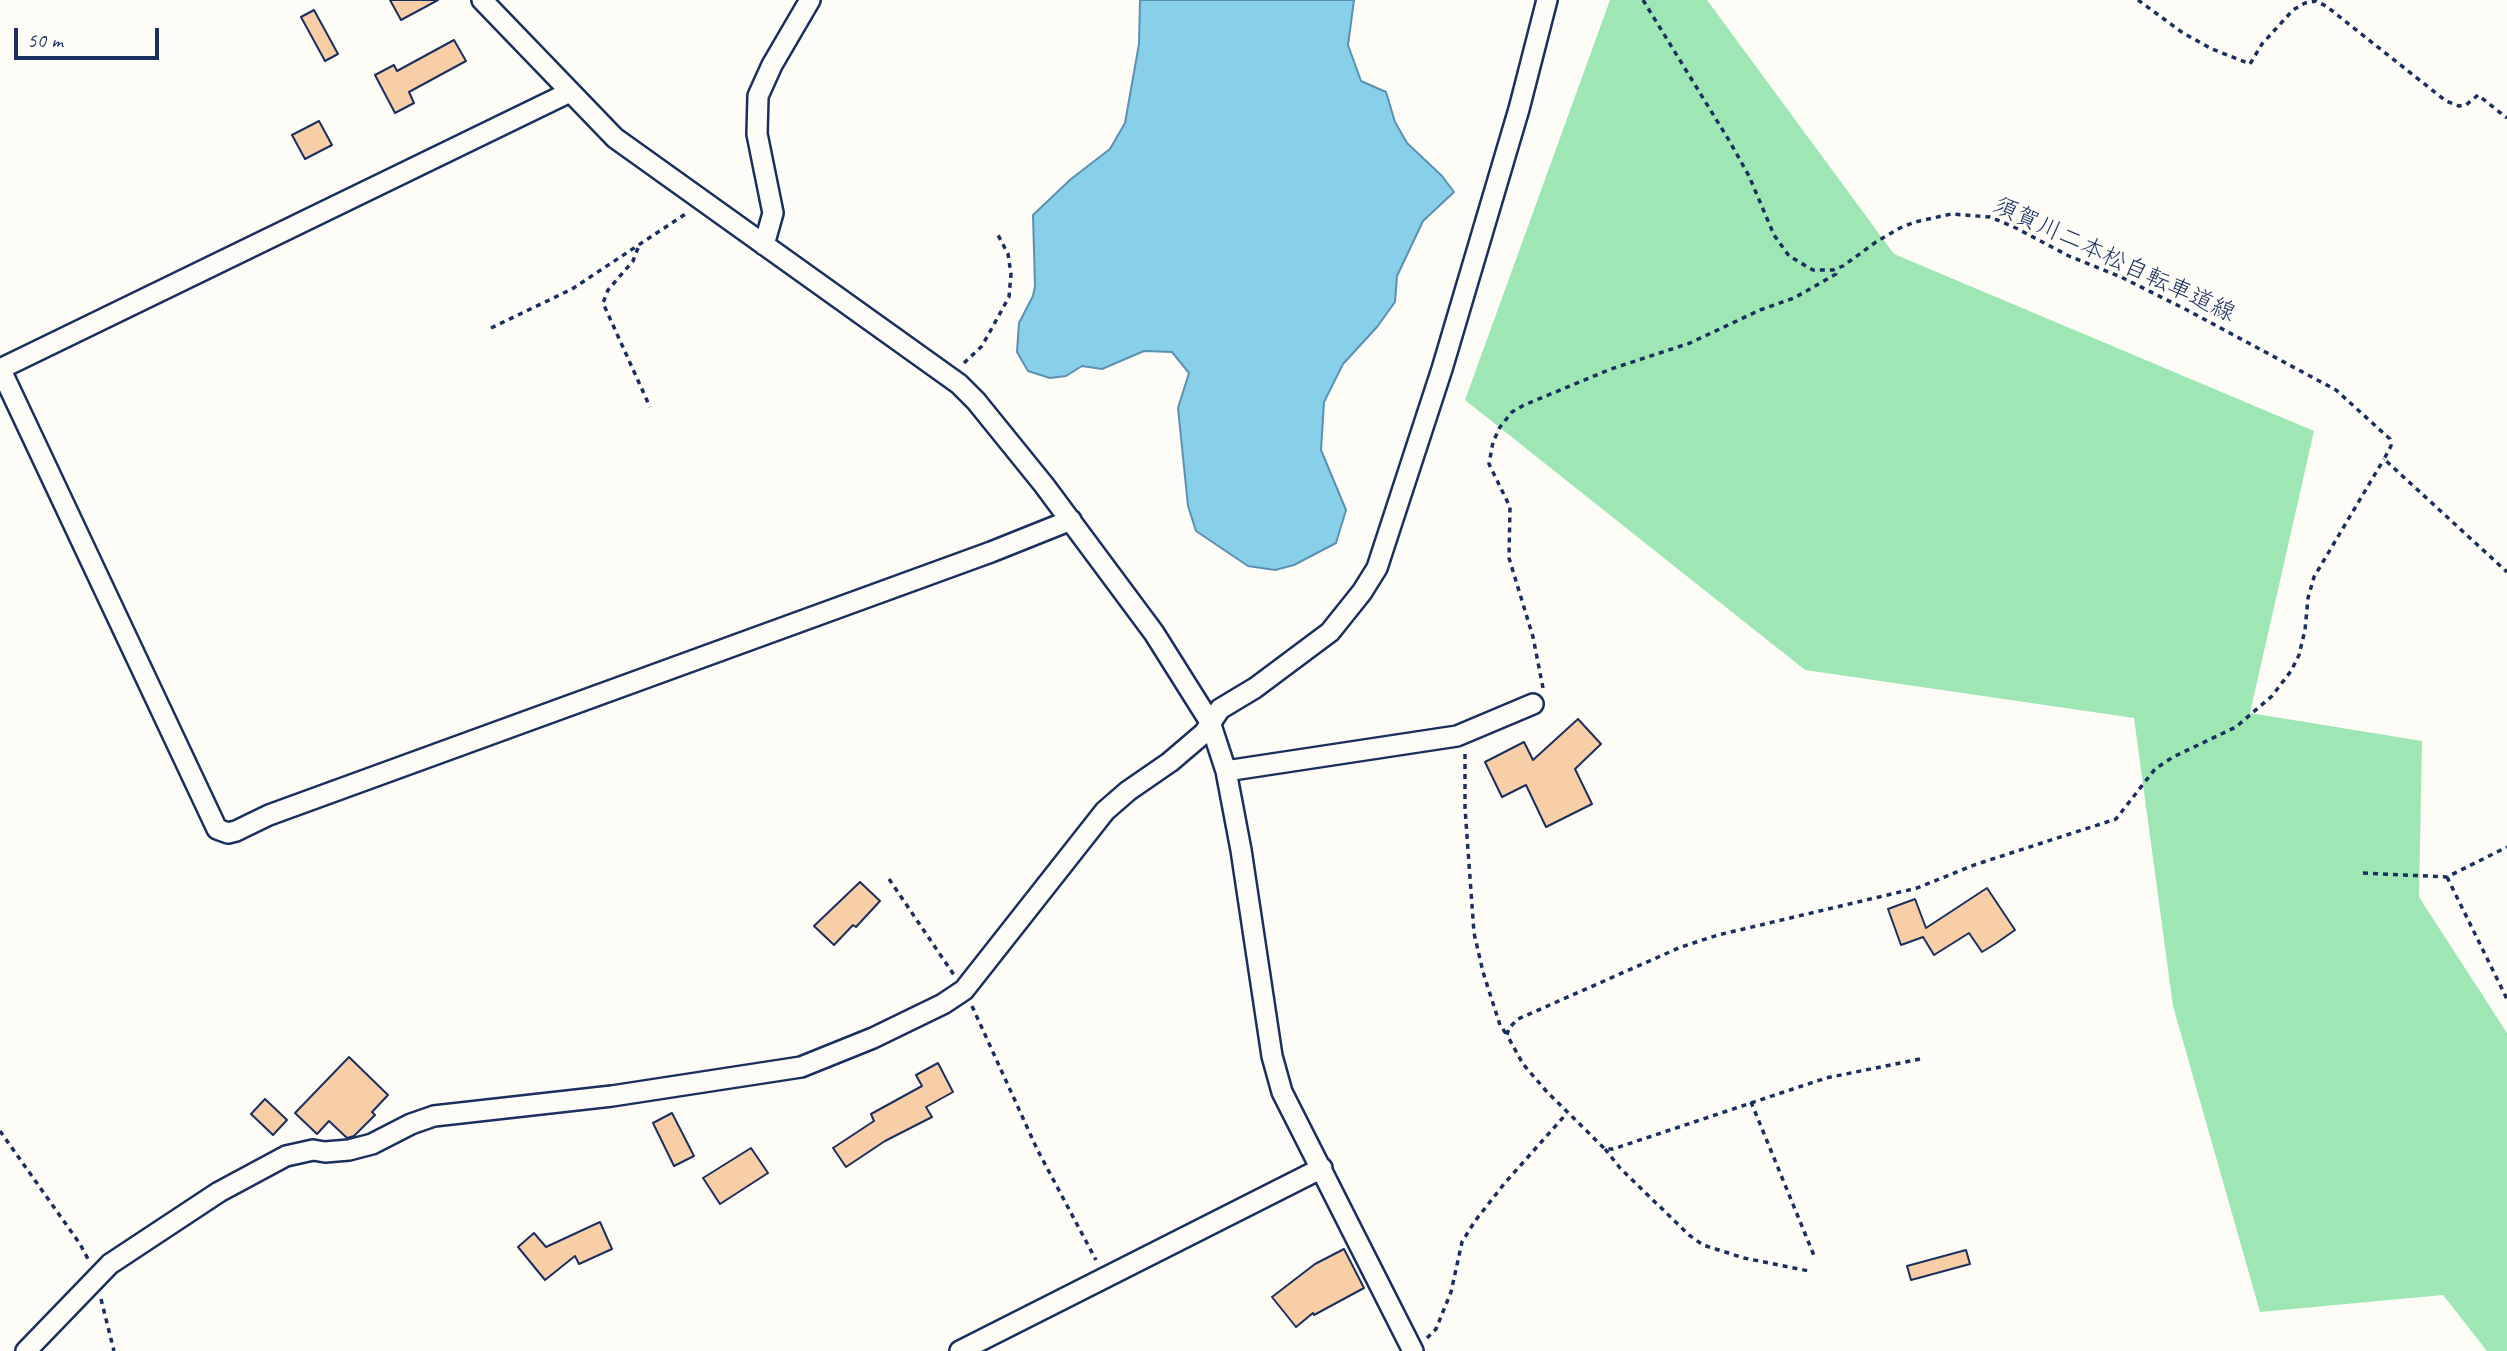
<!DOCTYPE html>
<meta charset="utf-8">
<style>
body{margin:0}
#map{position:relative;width:2507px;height:1351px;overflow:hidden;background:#fdfcf7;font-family:Caveat,sans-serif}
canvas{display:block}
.scale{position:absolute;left:14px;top:28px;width:145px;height:32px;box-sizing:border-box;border:4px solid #1b2f5e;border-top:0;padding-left:9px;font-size:21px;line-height:24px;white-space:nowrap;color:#1b2f5e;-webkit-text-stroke:5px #fdfcf7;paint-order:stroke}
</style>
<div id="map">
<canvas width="2507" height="1351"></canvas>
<div class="scale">50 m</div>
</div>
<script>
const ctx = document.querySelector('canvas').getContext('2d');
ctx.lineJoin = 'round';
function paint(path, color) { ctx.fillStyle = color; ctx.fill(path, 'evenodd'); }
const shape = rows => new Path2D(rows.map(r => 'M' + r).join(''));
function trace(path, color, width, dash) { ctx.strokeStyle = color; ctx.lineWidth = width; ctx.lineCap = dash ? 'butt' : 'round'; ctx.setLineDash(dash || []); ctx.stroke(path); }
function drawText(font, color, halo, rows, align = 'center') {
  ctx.font = font + ' Caveat,"Klee One",sans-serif'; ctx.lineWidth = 5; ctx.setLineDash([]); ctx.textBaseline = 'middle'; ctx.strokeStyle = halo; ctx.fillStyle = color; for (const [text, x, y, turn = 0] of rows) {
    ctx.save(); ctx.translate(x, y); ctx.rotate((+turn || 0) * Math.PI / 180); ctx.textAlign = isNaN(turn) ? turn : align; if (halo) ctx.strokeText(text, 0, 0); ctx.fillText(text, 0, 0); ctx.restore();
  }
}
paint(shape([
 [1610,0,1707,0,1894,254,2314,431,2250,713,2422,741,2419,897,2507,1033,2507,1351,2487,1351,2443,1295,2260,1312,2173,1006,2134,718,1805,670,1465,400]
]), '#9ee7b5');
const water = shape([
 [1140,0,1354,0,1348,45,1361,81,1386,92,1395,122,1407,143,1442,176,1454,192,1423,221,1397,276,1395,302,1377,327,1343,364,1324,402,1321,450,1346,510,1336,543,1294,565,1275,570,1248,566,1196,531,1188,506,1178,408,1189,373,1172,352,1144,351,1102,369,1082,366,1066,376,1050,378,1028,371,1017,352,1019,323,1033,296,1035,286,1033,215,1071,179,1110,149,1125,123,1139,44,1140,0]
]);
paint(water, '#88d0e9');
trace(water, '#5c90b1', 2);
const building = shape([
 [390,0,438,0,401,20,390,0],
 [314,10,338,54,325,61,301,17,314,10],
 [454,40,466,61,409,92,414,103,395,113,375,75,394,65,397,71,454,40],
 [319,121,332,145,305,159,292,135,319,121],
 [1578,719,1601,744,1575,769,1592,804,1546,827,1526,785,1502,797,1485,762,1524,742,1533,760,1578,719],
 [860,882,880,901,856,927,853,925,834,945,814,926,860,882],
 [1987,888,2015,930,1995,944,1982,952,1969,933,1934,955,1923,937,1901,945,1888,909,1915,899,1926,928,1987,888],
 [349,1057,388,1095,372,1112,375,1115,354,1136,347,1138,329,1121,317,1134,295,1113,349,1057],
 [938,1063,953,1092,926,1107,932,1117,885,1141,846,1167,833,1148,874,1121,871,1114,922,1086,916,1075,938,1063],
 [265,1099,287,1120,273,1135,251,1114,265,1099],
 [672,1113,694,1156,674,1166,653,1123,672,1113],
 [751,1148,768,1173,720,1204,703,1178,751,1148],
 [600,1222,612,1249,579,1264,575,1256,545,1280,518,1247,534,1233,546,1247,600,1222],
 [1344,1249,1364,1288,1314,1315,1313,1313,1296,1327,1272,1297,1315,1264,1344,1249],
 [1966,1250,1970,1264,1911,1280,1907,1266,1966,1250]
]);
paint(building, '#f7cea6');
trace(building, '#1b2f5e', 2);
const minor = shape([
 [482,0,615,138,959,384,976,401,1044,485,1154,633,1210,722,1226,771,1241,850,1272,1056,1282,1092,1413,1351],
 [764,245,773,213,757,134,758,96,772,65,810,0],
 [0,368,217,829,228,833,236,831,269,815,991,552,1071,520],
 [0,369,570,92],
 [1226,771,1457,736,1533,704],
 [26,1351,110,1264,219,1192,286,1156,313,1150,325,1152,349,1150,372,1144,411,1124,434,1116,612,1096,801,1067,873,1038,943,1004,964,990,1105,811,1128,791,1170,762,1204,733,1220,709,1255,688,1330,632,1362,592,1377,568,1442,369,1519,109,1547,0],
 [960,1351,1322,1168]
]);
trace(minor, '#1b2f5e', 24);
trace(shape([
 [1643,0,1730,142,1749,176,1774,235,1789,256,1813,270,1833,270,1843,266,1876,242,1900,228,1915,222,1951,214,1990,217,2014,227,2069,256,2121,277,2187,310,2336,390,2390,439,2391,446,2384,459,2507,572],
 [2138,0,2183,33,2212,49,2250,64,2262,44,2293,10,2305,3,2316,1,2326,6,2446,101,2459,106,2466,105,2478,95,2507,118],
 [638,248,633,261,608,290,603,303,650,407],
 [491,328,572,289,687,213],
 [964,363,982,346,1009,297,1011,274,1008,254,998,235],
 [1543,688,1533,637,1509,558,1510,507,1489,464,1493,442,1500,427,1512,412,1524,405,1611,369,1690,343,1760,310,1794,298,1836,274,1836,269],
 [1465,754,1465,808,1474,933,1483,972,1500,1025,1507,1035],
 [2363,873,2447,877,2507,847],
 [2447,877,2507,999],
 [889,879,954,975],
 [972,1006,1037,1149,1096,1260],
 [1920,1059,1826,1078,1613,1149,1605,1149,1547,1092,1523,1064,1507,1035,1509,1028,1518,1019,1681,947,1718,935,1917,888,1974,865,2116,819,2155,769,2173,757,2236,727,2272,696,2291,671,2299,655,2305,630,2308,598,2314,577,2384,459],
 [1751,1102,1815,1258],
 [0,1131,80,1244,88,1259],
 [1605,1149,1620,1168,1689,1235,1703,1245,1744,1258,1809,1271],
 [101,1299,114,1351],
 [1427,1338,1436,1329,1451,1292,1462,1242,1475,1221,1504,1184,1567,1113]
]), '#1b2f5e', 3.5, [5, 5]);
trace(minor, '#fdfcf7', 19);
drawText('24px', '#1b2f5e', '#fdfcf7', [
 ["須賀川二本松自転車道線",2114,260,25]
]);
</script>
